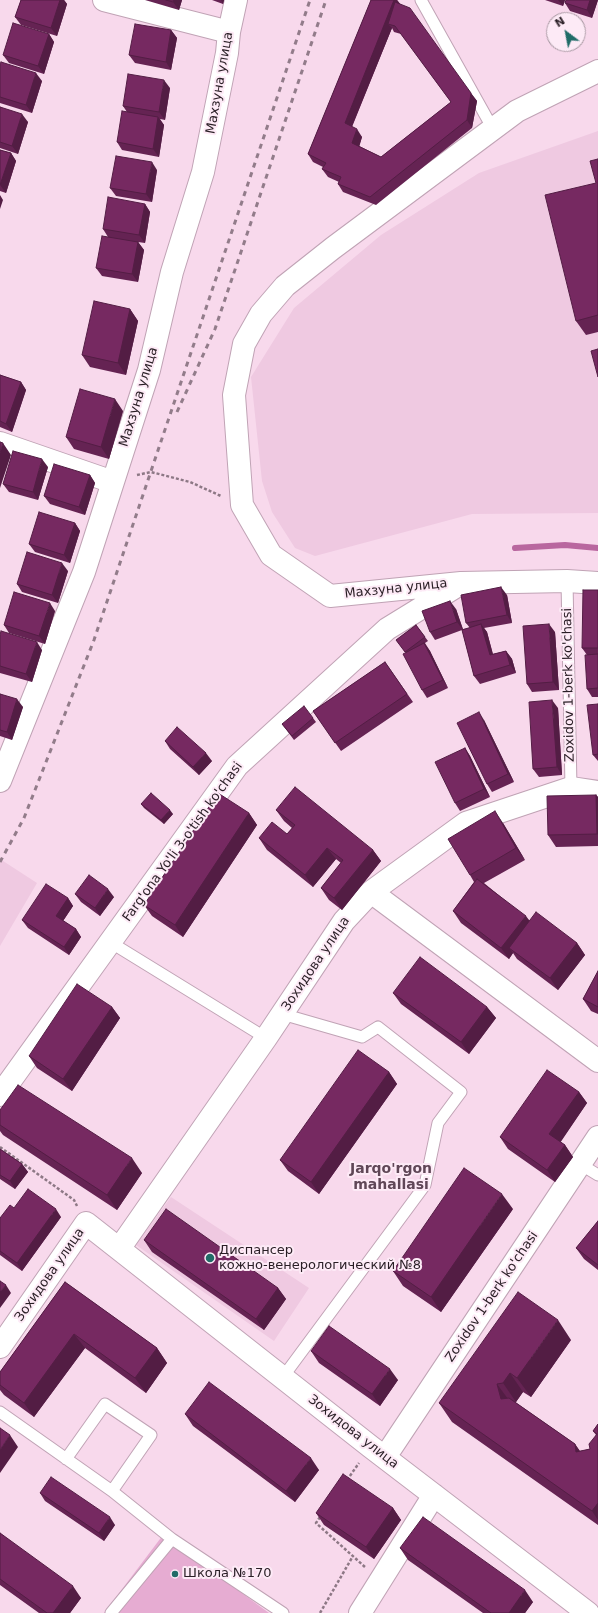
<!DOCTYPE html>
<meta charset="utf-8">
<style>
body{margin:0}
#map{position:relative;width:598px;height:1613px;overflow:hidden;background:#f8d9ec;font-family:"DejaVu Sans",sans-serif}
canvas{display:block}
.north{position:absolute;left:546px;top:12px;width:40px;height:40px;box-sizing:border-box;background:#fdeaf6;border:1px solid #a898a2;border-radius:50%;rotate:328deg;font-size:11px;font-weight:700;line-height:16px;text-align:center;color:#291e25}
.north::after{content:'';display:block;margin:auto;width:14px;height:18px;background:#216c68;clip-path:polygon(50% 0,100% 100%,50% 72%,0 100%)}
</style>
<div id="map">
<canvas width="598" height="1613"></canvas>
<div class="north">N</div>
</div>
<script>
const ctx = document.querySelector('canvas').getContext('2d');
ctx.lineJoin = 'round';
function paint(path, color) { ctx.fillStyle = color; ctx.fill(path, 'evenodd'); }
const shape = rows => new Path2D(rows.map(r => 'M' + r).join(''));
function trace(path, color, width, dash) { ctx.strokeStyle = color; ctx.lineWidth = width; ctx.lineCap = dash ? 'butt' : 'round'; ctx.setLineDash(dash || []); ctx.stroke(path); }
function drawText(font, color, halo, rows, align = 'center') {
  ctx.font = font + ' "DejaVu Sans",sans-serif'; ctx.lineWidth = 4; ctx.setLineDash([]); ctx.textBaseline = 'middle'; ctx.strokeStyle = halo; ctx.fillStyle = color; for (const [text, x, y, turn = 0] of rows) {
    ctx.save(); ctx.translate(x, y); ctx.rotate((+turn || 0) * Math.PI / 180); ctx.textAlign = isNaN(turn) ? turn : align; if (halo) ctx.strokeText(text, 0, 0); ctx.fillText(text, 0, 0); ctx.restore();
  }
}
paint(shape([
 [598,131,598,513,472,514,315,556,295,548,272,512,262,481,251,377,294,308,381,235,479,173],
 [0,859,37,883,0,946],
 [171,1197,309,1288,274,1341,136,1245]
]), '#efc9e1');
paint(shape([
 [163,1535,269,1613,104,1613]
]), '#e6acd2');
trace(shape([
 [515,548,565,545,598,548]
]), '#b9679f', 6);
const service = shape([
 [421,0,493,129],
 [567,581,571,788],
 [110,942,266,1038],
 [282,1014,362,1037,378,1027,461,1092,438,1123,425,1185,283,1377],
 [580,1164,598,1175],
 [0,1412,112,1491,172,1539,283,1613],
 [66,1459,105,1404,151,1435,112,1491],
 [111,1613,172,1539]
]);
const minor = shape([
 [104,0,229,32],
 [598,71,517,111,333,248,285,286,261,314,244,344,234,395,242,505,271,555,330,596,461,583,567,581,598,583],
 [0,443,113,482],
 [0,781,84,572,149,370,172,272,203,172,227,53,229,32,236,0],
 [371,892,598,1061],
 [0,1095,237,766,387,629,457,586],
 [119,1249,266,1038,344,921,371,892,466,823,571,788,598,792],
 [0,1347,86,1223,371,1447,588,1613],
 [385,1457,598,1137],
 [360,1613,434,1495]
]);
trace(service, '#c0a3b5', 13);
trace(minor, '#c0a3b5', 24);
trace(shape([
 [137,475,151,472,190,482,221,496],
 [0,1147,74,1200,77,1206],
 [347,1480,359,1463],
 [320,1517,316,1523,365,1567],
 [320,1613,353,1556]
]), '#8d7885', 2.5, [3, 2]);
trace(service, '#fff', 11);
trace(minor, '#fff', 22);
trace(shape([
 [177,412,215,329,326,0],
 [0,862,24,818,94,640,310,0]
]), '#927c8a', 3, [5, 5]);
paint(shape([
 [21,0,64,0,67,4,57,36,21,25,15,17],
 [145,0,182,0,179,10],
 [212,0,224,0,223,4],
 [371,0,397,0,477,101,472,128,376,205,343,192,338,184,339,182,328,177,322,169,323,167,313,162,308,154],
 [392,28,394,32,401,34,451,102,381,157,359,146,362,137,352,127],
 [545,0,565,0,563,6],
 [598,0,592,18,570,11,565,3],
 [171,30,177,38,171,70,135,63,129,55],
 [49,34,54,42,44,74,9,63,3,55],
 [0,64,42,81,32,113,0,103],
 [170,88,165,120,160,119,164,125,159,157,122,150,117,142,127,112,123,106],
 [0,107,28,122,18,154,0,148],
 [0,150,11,153,16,161,6,193,0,191],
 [598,159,598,332,586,335,576,321,596,183],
 [157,170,152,202,116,196,110,188],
 [145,204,150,212,145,243,138,242,144,250,138,282,102,276,96,268,108,237,103,229],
 [130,309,138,321,126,375,90,367,82,355],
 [0,375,21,382,26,390,12,432,0,427],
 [123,411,109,459,74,449,66,437],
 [48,467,38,500,9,492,3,484],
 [90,475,95,483,85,515,50,504,44,496],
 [75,523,80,531,70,563,35,552,29,544],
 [68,571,58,603,22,592,17,584],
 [598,590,598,697,592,697,587,689,587,655,582,648],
 [507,595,512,623,484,628,487,632,493,654,506,651,512,659,516,673,480,684,474,676,462,630,435,640,430,632,456,609,463,629,470,628,466,623],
 [55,611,45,644,9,633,4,625],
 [416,625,428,641,425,643,430,651,448,688,427,698,422,690,406,653,396,640],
 [555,632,559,690,532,692,527,684],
 [0,635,42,650,32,682,0,673],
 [385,662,413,702,341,751,313,711],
 [0,694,23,707,12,740,0,736],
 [598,704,598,761,593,755],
 [558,708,562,775,539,777,533,769],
 [313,718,316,722,294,740,282,724],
 [484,720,514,782,492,792,487,784],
 [165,741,212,761,199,775,170,749],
 [465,748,470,756,490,797,460,811,455,803],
 [596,795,598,797,598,846,556,847,548,835],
 [141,804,173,814,164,824,144,808],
 [276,810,373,850,381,861,342,910,329,900,321,888,341,863,336,859,313,887,267,850,259,838,287,834,292,828,284,821],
 [249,813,257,825,183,937,152,916,144,905],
 [503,823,525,860,484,883,530,921,577,943,585,955,558,990,517,959,513,953,509,959,461,923,453,911,474,882,470,875],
 [75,894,114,897,100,916,81,902],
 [68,898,73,906,63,921,76,929,81,937,69,955,28,928,22,920],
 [598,971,598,1014,591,1011,583,999],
 [393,993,487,1007,496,1018,469,1054,401,1004],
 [112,1007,120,1018,72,1091,37,1068,29,1056],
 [389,1072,397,1084,319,1194,288,1171,280,1160],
 [579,1092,587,1103,560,1142,565,1145,573,1157,555,1182,508,1149,500,1137],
 [0,1110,142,1173,117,1210,3,1135,0,1131],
 [0,1149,22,1164,28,1172,15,1189,0,1179],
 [14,1208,61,1217,22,1271,0,1255,0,1218],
 [513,1209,441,1312,403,1286,393,1271],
 [598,1221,598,1270,584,1259,576,1248],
 [144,1240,278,1288,286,1299,264,1330,152,1252],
 [65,1282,157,1348,167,1363,146,1393,85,1348,34,1417,4,1395,0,1390,0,1372],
 [571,1340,531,1397,523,1392,516,1402,515,1402,575,1444,580,1451,590,1449,596,1435,593,1431,598,1424,598,1525,452,1422,439,1403],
 [311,1351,398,1380,380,1406,319,1363],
 [185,1414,319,1470,295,1502,193,1426],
 [40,1493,115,1525,104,1541,45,1501],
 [393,1508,401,1520,374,1559,324,1525,316,1513],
 [0,1533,81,1598,70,1613,39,1613,0,1585],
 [400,1548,533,1602,525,1613,483,1613,408,1560]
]), '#652353');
paint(shape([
 [60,0,64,0,67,4,57,36,51,28],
 [174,0,182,0,179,10,173,2],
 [221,0,224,0,223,4],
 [394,0,397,0,401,5,388,24,392,28,350,131,345,123],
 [558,0,565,0,563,6],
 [590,0,598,0,592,18,587,10],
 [171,30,177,38,171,70,166,62],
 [49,34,54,42,44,74,38,66],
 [36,73,42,81,32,113,26,105],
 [164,80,170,88,165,120,159,112],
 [471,93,477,101,472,128,467,120],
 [22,114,28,122,18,154,12,146],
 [158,117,164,125,159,157,153,149],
 [357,129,362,137,358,151,352,143],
 [11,153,16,161,6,193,0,185],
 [152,162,157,170,152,202,146,194],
 [0,195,3,200,0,209],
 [145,204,150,212,145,243,139,235],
 [138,242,144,250,138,282,132,274],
 [130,309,138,321,126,375,118,363],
 [21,382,26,390,12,432,6,424],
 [115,399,123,411,109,459,101,447],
 [3,443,11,455,0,488,0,453],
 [42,459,48,467,38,500,33,492],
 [90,475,95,483,85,515,79,507],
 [75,523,80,531,70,563,64,555],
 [62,563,68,571,58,603,52,595],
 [501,587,507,595,512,623,507,615],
 [450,601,456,609,463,630,457,622],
 [50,603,55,611,45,644,39,636],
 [481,624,487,632,495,663,490,655],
 [549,624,555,632,559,690,553,682],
 [37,642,42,650,32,682,26,674],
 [424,643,430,651,448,688,443,680],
 [506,651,512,659,516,673,510,665],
 [17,699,23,707,12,740,7,732],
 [552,700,558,708,562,775,557,767],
 [479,712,484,720,514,782,508,774],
 [465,748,470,756,490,797,484,789],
 [206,753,212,761,199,775,193,767],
 [596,795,598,797,598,835,597,834],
 [170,810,173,814,164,824,161,820],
 [495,811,503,823,525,860,516,848],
 [249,813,257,825,183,937,175,925],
 [327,848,336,859,313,887,305,875],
 [373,850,381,861,342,910,334,898],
 [108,889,114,897,100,916,95,908],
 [68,898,73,906,61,924,56,916],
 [526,916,534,927,509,948,513,953,509,959,501,948],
 [76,929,81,937,69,955,64,947],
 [577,943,585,955,558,990,550,978],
 [112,1007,120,1018,72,1091,63,1079],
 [487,1007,496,1018,469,1054,461,1042],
 [389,1072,397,1084,319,1194,311,1182],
 [579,1092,587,1103,558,1146,549,1134],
 [565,1145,573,1157,555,1182,547,1170],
 [132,1158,142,1173,117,1210,107,1195],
 [22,1164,28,1172,15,1189,10,1181],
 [502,1194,513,1209,441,1312,431,1297],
 [56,1209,61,1217,22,1271,17,1263],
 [6,1285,11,1293,0,1308,0,1292],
 [278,1288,286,1299,264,1330,256,1319],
 [558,1320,571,1340,531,1397,517,1378],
 [74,1334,85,1348,34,1417,24,1403],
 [157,1348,167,1363,146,1393,135,1378],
 [390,1369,398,1380,380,1406,372,1394],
 [510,1373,523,1392,516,1402,503,1383],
 [497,1384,511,1403,501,1399],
 [10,1435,18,1447,0,1473,0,1450],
 [575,1444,588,1464,576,1452],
 [311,1458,319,1470,295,1502,286,1491],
 [598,1503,598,1520,592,1511],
 [393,1508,401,1520,374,1559,366,1547],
 [110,1517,115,1525,104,1541,99,1533],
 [73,1586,81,1598,70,1613,53,1613],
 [525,1590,533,1602,525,1613,509,1613]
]), '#531d44');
const building = shape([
 [21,0,60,0,51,28,15,17,21,0],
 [166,0,174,0,173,2,166,0],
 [371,0,394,0,345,123,357,129,352,143,381,157,451,102,395,26,388,24,395,2,410,8,471,93,467,120,370,197,338,184,341,177,322,169,326,163,308,154,371,0],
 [566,0,590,0,587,10,565,3,566,0],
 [13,23,49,34,38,66,3,55,13,23],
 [135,24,171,30,166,62,129,55,135,24],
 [1,62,36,73,26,105,0,97,0,64,1,62],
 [128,74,164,80,159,112,123,106,128,74],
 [0,107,22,114,12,146,0,142,0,107],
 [122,111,158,117,153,149,117,142,122,111],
 [0,150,11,153,0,185,0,150],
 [116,156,152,162,146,194,110,188,116,156],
 [598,159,598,315,576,321,545,195,596,183,590,161,598,159],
 [108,197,145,204,139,235,103,229,108,197],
 [102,236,138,242,132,274,96,268,102,236],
 [94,301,130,309,118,363,82,355,94,301],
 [598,349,598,377,591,351,598,349],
 [0,375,21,382,6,424,0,421,0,375],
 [80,389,115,399,101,447,66,437,80,389],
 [0,442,3,443,0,453,0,442],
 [13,451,42,459,33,492,3,484,13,451],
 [54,464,90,475,79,507,44,496,54,464],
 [39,512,75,523,64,555,29,544,39,512],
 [27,552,62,563,52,595,17,584,27,552],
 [501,587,507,615,466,623,461,595,501,587],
 [583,590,598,590,598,648,582,648,583,590],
 [14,592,50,603,39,636,4,625,14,592],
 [450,601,457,622,430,632,422,611,450,601],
 [481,624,490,655,506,651,510,665,474,676,462,630,481,624],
 [549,624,553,682,527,684,523,626,549,624],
 [416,625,425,637,405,652,396,640,416,625],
 [1,631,37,642,26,674,0,666,0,635,1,631],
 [424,643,443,680,422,690,403,654,424,643],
 [598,654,598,688,587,689,585,655,598,654],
 [385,662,407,694,335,743,313,711,385,662],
 [0,694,17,699,7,732,0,730,0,694],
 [552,700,557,767,533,769,529,702,552,700],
 [598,704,598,754,593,755,587,705,598,704],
 [304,706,313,718,292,736,282,724,304,706],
 [479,712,508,774,487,784,457,723,479,712],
 [177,727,206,753,193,767,165,741,177,727],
 [465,748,484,789,455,803,435,762,465,748],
 [295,787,373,850,334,898,321,888,343,860,327,848,305,875,259,838,272,822,287,834,295,825,276,810,295,787],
 [151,793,170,810,161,820,141,804,151,793],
 [218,793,249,813,175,925,144,905,218,793],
 [596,795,597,834,548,835,547,796,596,795],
 [495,811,516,848,470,875,448,839,495,811],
 [89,875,108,889,95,908,75,894,89,875],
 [477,879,526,916,501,948,453,911,477,879],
 [46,884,68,898,56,916,76,929,64,947,22,920,46,884],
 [536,912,577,943,550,978,509,948,536,912],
 [420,957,487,1007,461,1042,393,993,420,957],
 [598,971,598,1007,583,999,598,971],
 [77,984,112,1007,63,1079,29,1056,77,984],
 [358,1050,389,1072,311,1182,280,1160,358,1050],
 [547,1070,579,1092,549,1134,565,1145,547,1170,500,1137,547,1070],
 [18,1085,132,1158,107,1195,0,1125,0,1110,18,1085],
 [0,1149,22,1164,10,1181,0,1175,0,1149],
 [464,1168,502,1194,431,1297,393,1271,464,1168],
 [28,1189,56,1209,17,1263,0,1251,0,1218,10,1205,14,1208,28,1189],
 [166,1209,278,1288,256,1319,144,1240,166,1209],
 [598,1221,598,1265,576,1248,598,1221],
 [0,1281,6,1285,0,1292,0,1281],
 [65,1282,157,1348,135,1378,74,1334,24,1403,0,1385,0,1372,65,1282],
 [518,1292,558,1320,517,1378,510,1373,503,1383,497,1384,501,1399,509,1398,575,1444,576,1452,590,1449,589,1444,597,1434,593,1431,598,1424,598,1503,592,1511,439,1403,518,1292],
 [329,1326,390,1369,372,1394,311,1351,329,1326],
 [209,1382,311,1458,286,1491,185,1414,209,1382],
 [0,1428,10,1435,0,1450,0,1428],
 [343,1474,393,1508,366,1547,316,1513,343,1474],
 [51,1477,110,1517,99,1533,40,1493,51,1477],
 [423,1517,525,1590,509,1613,491,1613,400,1548,423,1517],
 [0,1533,73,1586,53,1613,47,1613,0,1579,0,1533]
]);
paint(building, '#762961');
trace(building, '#531d44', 1);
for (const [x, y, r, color] of [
 [210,1258,5,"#216c68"],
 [175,1574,4,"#216c68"]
]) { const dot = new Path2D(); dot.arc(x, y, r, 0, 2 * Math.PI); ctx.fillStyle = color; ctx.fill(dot); trace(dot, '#fdeaf6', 1.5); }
drawText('13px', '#291e25', '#fdeaf6', [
 ["Махзуна улица",220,83,-80],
 ["Махзуна улица",139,397,-73],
 ["Махзуна улица",396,589,-6],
 ["Zoxidov 1-berk ko'chasi",569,685,-91],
 ["Farg'ona Yo'li 3-o'tish ko'chasi",183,842,-54],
 ["Зохидова улица",316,964,-56],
 ["Зохидова улица",50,1275,-55],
 ["Zoxidov 1-berk ko'chasi",492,1297,-56],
 ["Зохидова улица",353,1432,38]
]);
drawText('13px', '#291e25', '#fdeaf6', [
 ["Диспансер",219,1251],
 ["кожно-венерологический №8",219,1266],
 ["Школа №170",183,1574]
], 'left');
drawText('bold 14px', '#604757', '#fdeaf6', [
 ["Jarqo'rgon",391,1169],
 ["mahallasi",391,1185]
]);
</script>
